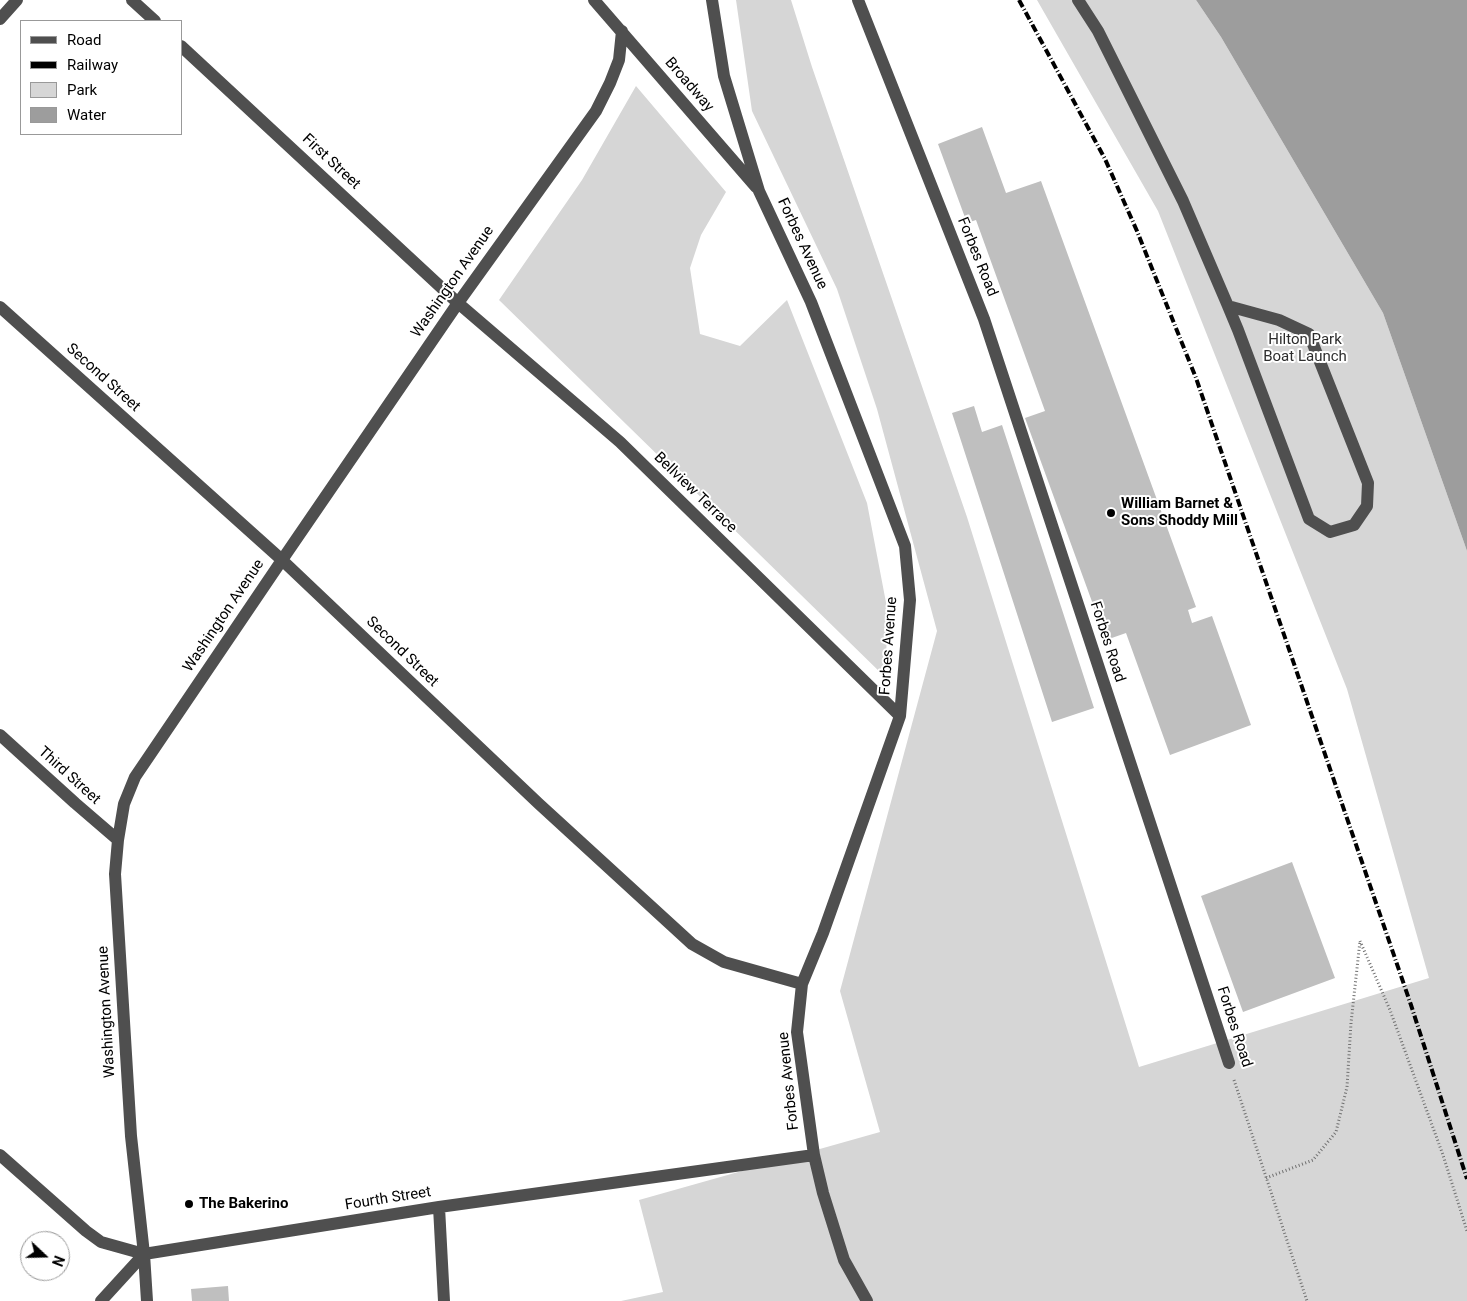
<!DOCTYPE html>
<style>
body{margin:0}
#map{position:relative;width:1467px;height:1301px;overflow:hidden;background:#fff;font-family:Roboto,sans-serif}
canvas{display:block}
.legend{position:absolute;left:20px;top:20px;width:162px;height:115px;box-sizing:border-box;background:#fff;border:1px solid #999;margin:0;padding:6px 9px;list-style:none;font-size:15px;color:#000}
.legend li{display:flex;align-items:center;gap:10px;height:25px}
.legend b{width:25px;border:1px solid #999}
.north{position:absolute;left:20px;top:1231px;width:50px;height:50px;box-sizing:border-box;background:#fff;border:1px solid #999;border-radius:50%;rotate:111deg;font-size:14px;font-weight:700;line-height:20px;text-align:center;color:#000}
.north::after{content:'';display:block;margin:auto;width:18px;height:22px;background:#000;clip-path:polygon(50% 0,100% 100%,50% 72%,0 100%)}
</style>
<div id="map">
<canvas width="1467" height="1301"></canvas>
<ul class="legend">
<li><b style="height:6px;background:#4f4f4f"></b>Road</li>
<li><b style="height:6px;background:#000"></b>Railway</li>
<li><b style="height:14px;background:#d6d6d6"></b>Park</li>
<li><b style="height:14px;background:#9d9d9d"></b>Water</li>
</ul>
<div class="north">N</div>
</div>
<script>
const ctx = document.querySelector('canvas').getContext('2d');
ctx.lineJoin = 'round';
function paint(path, color) { ctx.fillStyle = color; ctx.fill(path, 'evenodd'); }
const shape = rows => new Path2D(rows.map(r => 'M' + r).join(''));
function trace(path, color, width, dash) { ctx.strokeStyle = color; ctx.lineWidth = width; ctx.lineCap = dash ? 'butt' : 'round'; ctx.setLineDash(dash || []); ctx.stroke(path); }
function drawText(font, color, halo, rows, align = 'center') {
  ctx.font = font + ' Roboto,sans-serif'; ctx.lineWidth = 4; ctx.setLineDash([]); ctx.textBaseline = 'middle'; ctx.strokeStyle = halo; ctx.fillStyle = color; for (const [text, x, y, turn = 0] of rows) {
    ctx.save(); ctx.translate(x, y); ctx.rotate((+turn || 0) * Math.PI / 180); ctx.textAlign = isNaN(turn) ? turn : align; if (halo) ctx.strokeText(text, 0, 0); ctx.fillText(text, 0, 0); ctx.restore();
  }
}
paint(shape([
 [736,0,791,0,812,67,967,517,1139,1067,1429,978,1347,689,1158,211,1037,0,1196,0,1221,37,1383,313,1467,551,1467,1301,621,1301,663,1292,639,1200,880,1132,840,991,937,631,877,409,837,289,752,111],
 [636,86,726,192,701,235,690,268,700,334,740,346,787,300,867,503,888,613,885,677,499,300,582,180]
]), '#d6d6d6');
paint(shape([
 [1196,0,1467,0,1467,551,1383,313,1221,37]
]), '#9d9d9d');
paint(shape([
 [982,127,1006,193,1041,181,1196,607,1188,610,1192,623,1212,616,1251,725,1170,755,1126,633,1106,640,1025,418,1045,411,976,220,967,223,938,144],
 [974,406,982,432,1002,425,1094,708,1052,722,952,413],
 [1292,862,1335,978,1243,1012,1201,896],
 [228,1286,229,1301,192,1301,191,1289]
]), '#bfbfbf');
trace(shape([
 [1360,941,1390,1010,1443,1155,1467,1231],
 [1234,1080,1307,1301],
 [1266,1178,1313,1160,1336,1132,1347,1087,1351,1023,1360,941]
]), '#717171', 3, [1, 2.5]);
trace(shape([
 [132,0,155,21],
 [594,0,756,187],
 [712,0,724,76,759,191,811,302,905,546,910,600,900,716,823,933,802,984,797,1032,814,1155,823,1193,844,1260,867,1301],
 [858,0,984,319,1229,1063],
 [1078,0,1098,31,1183,201,1228,306],
 [0,19,17,0],
 [181,46,458,303,620,442,900,716],
 [1228,306,1279,320,1309,334,1368,483,1367,506,1354,525,1330,532,1309,519,1238,330,1228,306],
 [0,307,282,560,538,803,692,944,724,962,802,984],
 [0,735,75,803,118,840],
 [0,1155,86,1231,101,1242,144,1254,439,1207,814,1155],
 [439,1207,444,1301],
 [101,1301,144,1254],
 [147,1301,144,1254,131,1136,115,874,118,840,124,804,135,777,282,560,458,303,596,111,610,83,619,60,622,31]
]), '#4f4f4f', 12);
trace(shape([
 [1019,0,1105,159,1137,231,1196,378,1411,1005,1467,1179]
]), '#000', 4, [8, 2.5, 1, 2.5]);
for (const [x, y, r, color] of [
 [1111,513,5,"#000"],
 [189,1204,5,"#000"]
]) { const dot = new Path2D(); dot.arc(x, y, r, 0, 2 * Math.PI); ctx.fillStyle = color; ctx.fill(dot); trace(dot, '#fff', 2); }
drawText('15px', '#000', '#fff', [
 ["Broadway",689,85,49],
 ["First Street",331,162,43],
 ["Forbes Avenue",802,244,65],
 ["Forbes Road",977,257,68],
 ["Washington Avenue",453,282,-55],
 ["Second Street",103,378,42],
 ["Bellview Terrace",695,493,44],
 ["Washington Avenue",224,616,-56],
 ["Forbes Road",1107,642,72],
 ["Forbes Avenue",889,646,-86],
 ["Second Street",402,652,44],
 ["Third Street",69,776,42],
 ["Washington Avenue",107,1012,-93],
 ["Forbes Road",1234,1027,72],
 ["Forbes Avenue",789,1081,-96],
 ["Fourth Street",388,1199,-9]
]);
drawText('15px', '#2d2d2d', '#fff', [
 ["Hilton Park",1305,340],
 ["Boat Launch",1305,357]
]);
drawText('bold 15px', '#000', '#fff', [
 ["William Barnet &",1121,504],
 ["Sons Shoddy Mill",1121,521],
 ["The Bakerino",199,1204]
], 'left');
</script>
